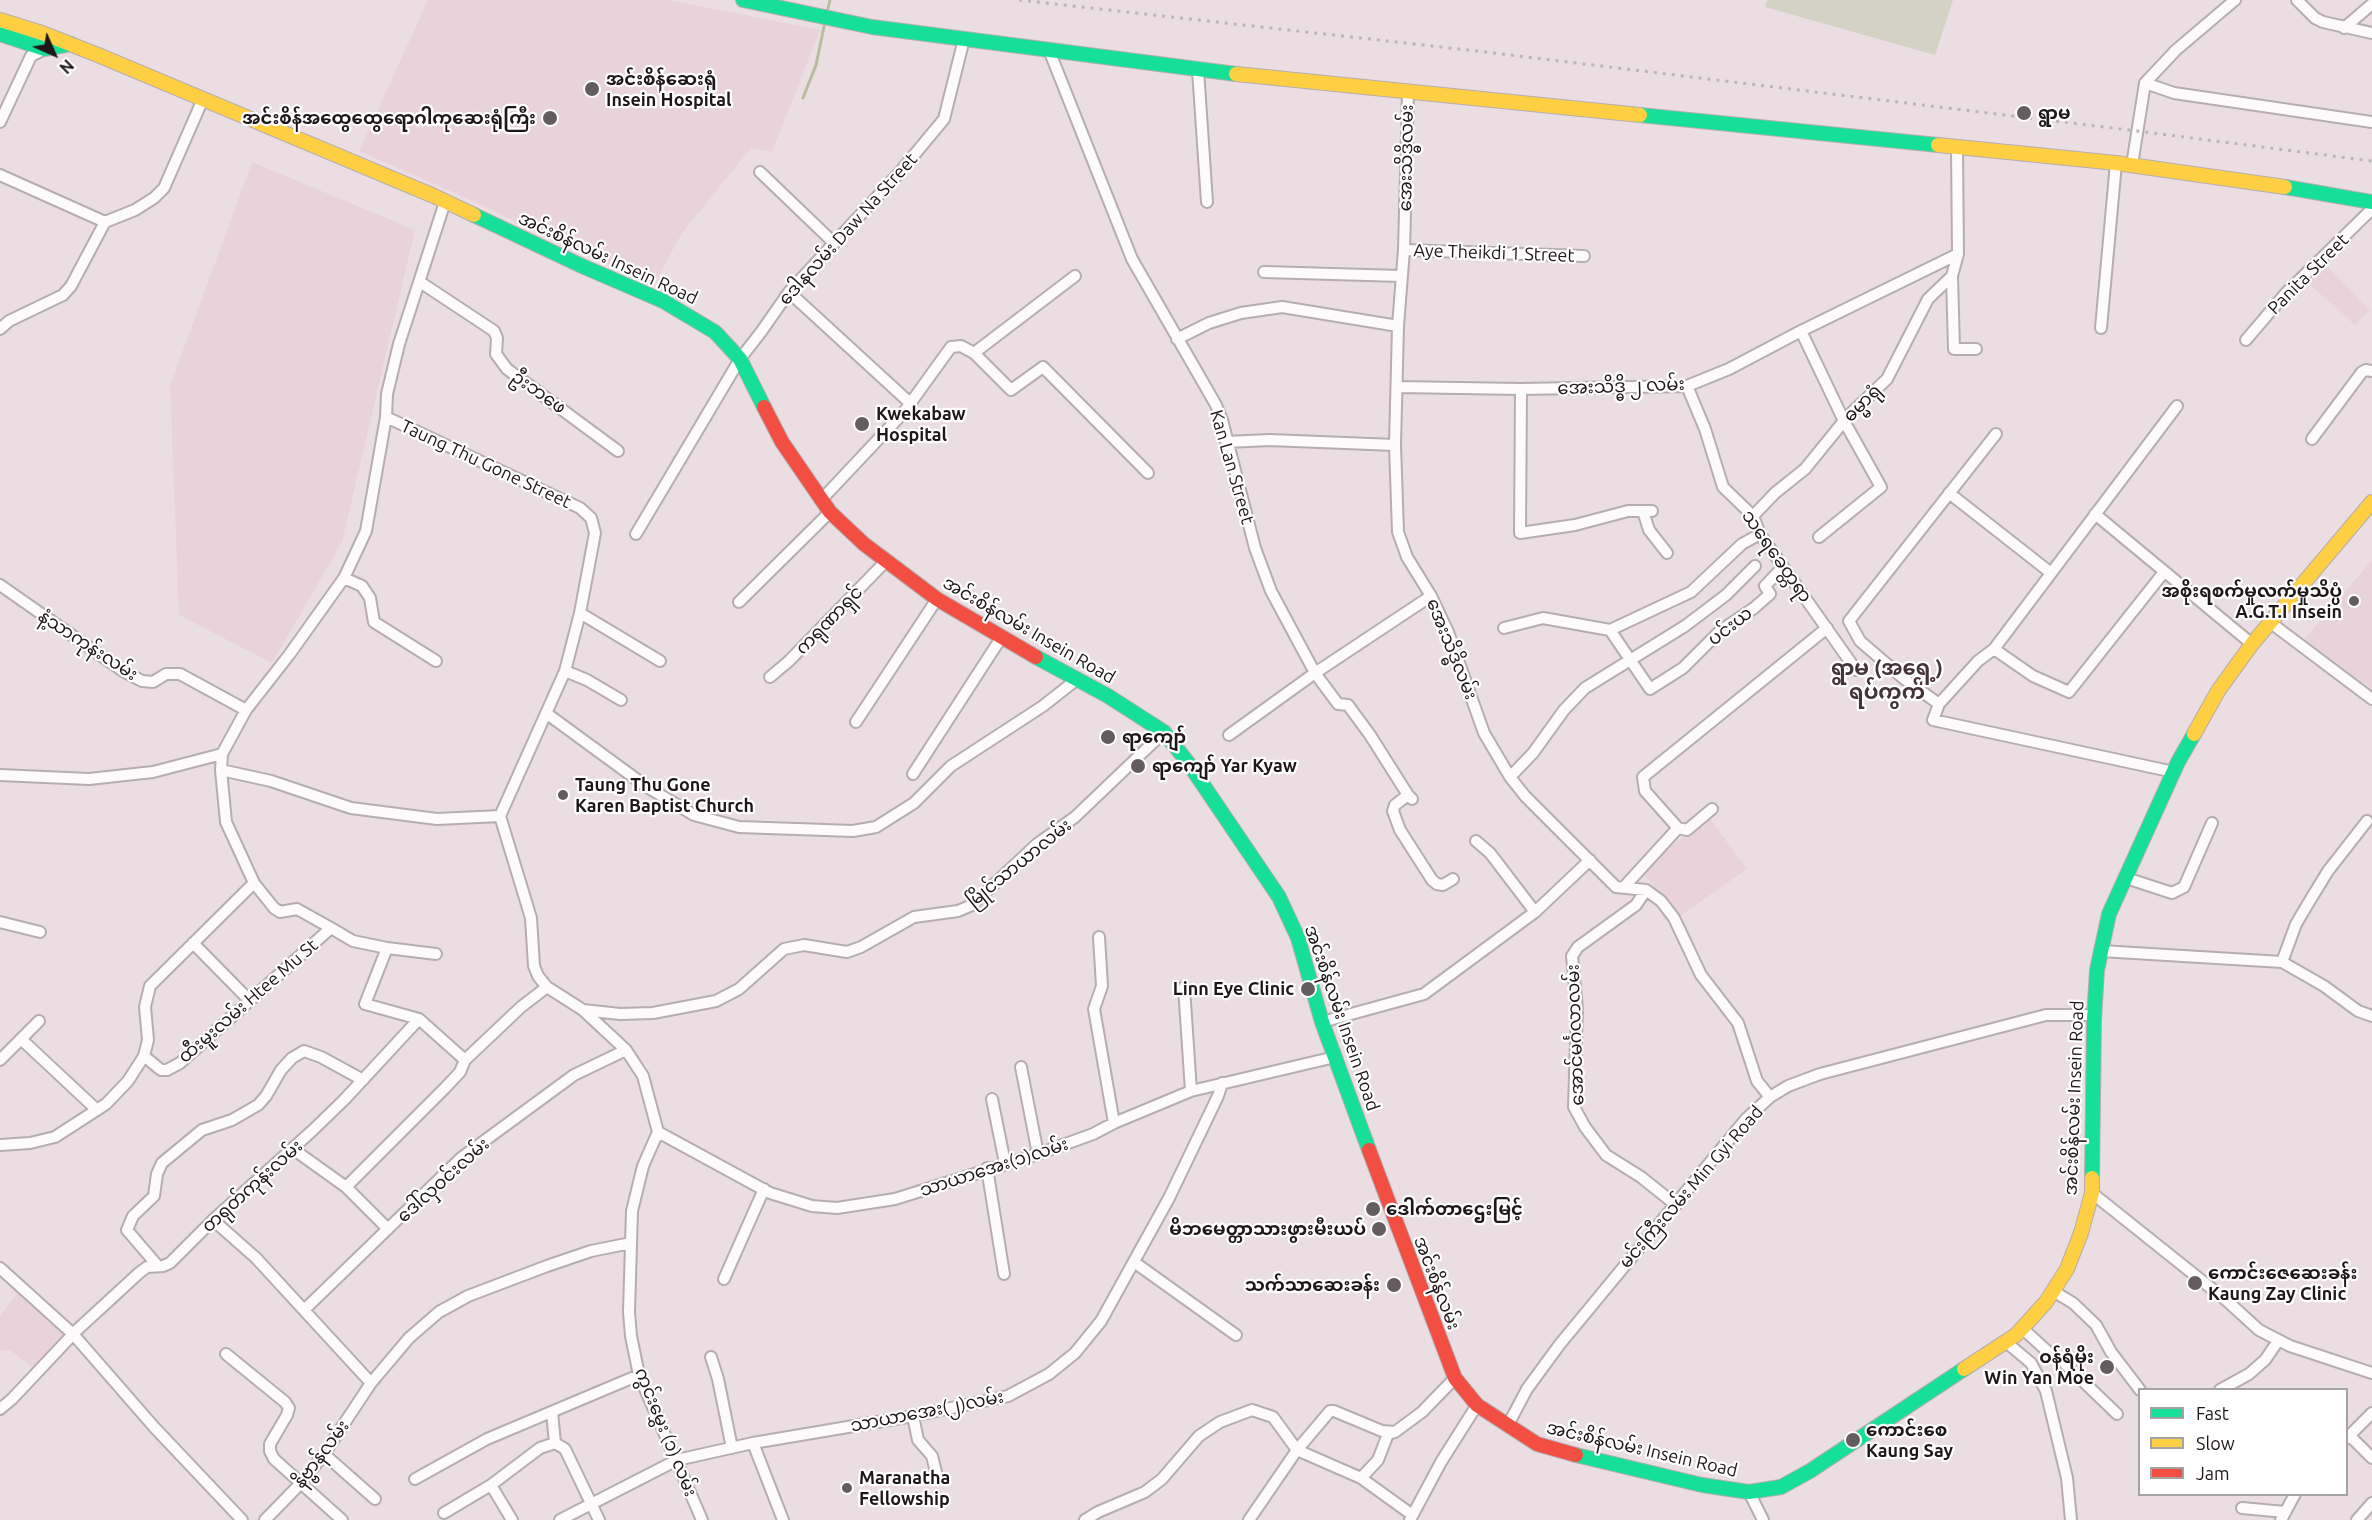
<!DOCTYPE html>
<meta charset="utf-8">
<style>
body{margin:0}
#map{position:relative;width:2372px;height:1520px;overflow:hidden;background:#eadee2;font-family:Ubuntu,sans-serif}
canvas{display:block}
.legend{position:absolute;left:2138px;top:1388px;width:210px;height:108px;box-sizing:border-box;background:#fff;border:2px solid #a5a2a3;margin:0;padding:8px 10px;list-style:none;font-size:18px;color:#1e1619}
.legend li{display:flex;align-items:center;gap:12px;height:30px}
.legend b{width:30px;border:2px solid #a5a2a3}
.north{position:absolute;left:24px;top:24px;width:60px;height:60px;-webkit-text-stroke:4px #fff;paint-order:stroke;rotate:135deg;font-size:16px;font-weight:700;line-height:24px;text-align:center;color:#1e1619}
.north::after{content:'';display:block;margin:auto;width:21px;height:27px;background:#1e1619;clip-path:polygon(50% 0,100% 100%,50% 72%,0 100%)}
</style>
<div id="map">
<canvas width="2372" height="1520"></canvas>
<ul class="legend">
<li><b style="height:8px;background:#16e098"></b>Fast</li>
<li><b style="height:8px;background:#ffcf43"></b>Slow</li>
<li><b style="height:8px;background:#f24e42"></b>Jam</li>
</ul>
<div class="north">N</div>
</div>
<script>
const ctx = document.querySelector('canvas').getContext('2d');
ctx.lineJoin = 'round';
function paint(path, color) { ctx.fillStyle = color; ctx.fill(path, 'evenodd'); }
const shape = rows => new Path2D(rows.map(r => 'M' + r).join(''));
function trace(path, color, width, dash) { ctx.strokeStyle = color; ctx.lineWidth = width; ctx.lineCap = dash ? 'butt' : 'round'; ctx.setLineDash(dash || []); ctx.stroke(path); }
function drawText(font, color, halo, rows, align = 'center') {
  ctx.font = font + ' Ubuntu,"Noto Sans Myanmar",sans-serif'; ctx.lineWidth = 4.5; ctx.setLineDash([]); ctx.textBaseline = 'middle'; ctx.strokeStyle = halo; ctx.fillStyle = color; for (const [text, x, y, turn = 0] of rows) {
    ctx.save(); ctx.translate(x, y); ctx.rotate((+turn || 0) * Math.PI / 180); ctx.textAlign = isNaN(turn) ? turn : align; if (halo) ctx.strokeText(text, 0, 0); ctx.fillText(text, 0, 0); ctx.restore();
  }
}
paint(shape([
 [428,0,669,0,820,30,772,152,751,148,682,233,653,286,457,194,359,151],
 [252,162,415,230,342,542,272,663,179,615,170,386],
 [2325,264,2370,310,2355,325,2307,282],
 [2372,560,2372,689,2302,642],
 [1708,816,1747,869,1680,916,1641,871],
 [18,1292,64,1333,33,1368,10,1350,0,1351,0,1316]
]), '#e9d3db');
paint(shape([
 [1767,0,1953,0,1935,55,1765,7]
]), '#d4d2c4');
trace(shape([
 [827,13,830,0],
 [803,98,816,65,825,22]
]), '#b9bda0', 3);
const street = shape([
 [2297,0,2315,18,2323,22,2372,33],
 [2344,28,2372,4],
 [1049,50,1132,259,1216,405,1222,420,1255,548,1271,591,1315,673,1338,704,1348,705,1370,735,1408,795,1412,799],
 [1198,70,1207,202],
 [2145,83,2174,93,2372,122],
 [1408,92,1404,250,1398,326,1395,445,1398,532,1407,557,1431,596,1448,632,1484,733,1510,777,1525,796,1616,887,1646,890,1661,901,1674,918,1701,975,1738,1023,1757,1081,1770,1097],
 [0,122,31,56,45,49],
 [1957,148,1958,254,1952,276,1954,349,1976,349],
 [2132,165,2145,83,2176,50,2235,0],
 [760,172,833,242],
 [0,175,105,222,135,210,154,198,164,188,203,99],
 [1404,250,1584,256],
 [1264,272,1401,276],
 [420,282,494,331,497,338,496,354,507,369,618,451],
 [789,292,910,403],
 [2101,328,2116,163],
 [0,329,9,321,63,295,71,286,105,222],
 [1801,331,1844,421,1881,487,1819,537],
 [1177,339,1209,323,1241,313,1282,307,1398,326],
 [2246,340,2286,293,2372,209],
 [974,353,1075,276],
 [1687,386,1705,429,1723,487,1753,516,1760,534,1856,670],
 [1398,387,1521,389,1687,386,1729,369,1801,331,1958,254],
 [1521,389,1520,533,1575,525,1628,511,1652,511],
 [386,417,580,508,591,518,595,533,580,613,565,671,500,816],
 [2312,439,2362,372,2366,370,2372,371],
 [1226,442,1270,440,1395,445],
 [1949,493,2051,573],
 [823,498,904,412,951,347,961,346,974,353,1011,390,1043,367,1148,473],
 [1643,511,1649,530,1667,553],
 [2095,514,2252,644],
 [1753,516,1775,493,1805,469,1848,416,1887,379,1928,299,1952,276],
 [636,534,740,359,761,332,789,292,900,172,944,119,964,39],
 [2164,572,2069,692,2033,676,1994,649,1978,661,1939,704,1933,720,2174,772],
 [344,578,362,586,370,598,374,622,436,661],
 [0,585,123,671,142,681,153,682,166,674,180,674,246,710],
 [739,602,830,512],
 [580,613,660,661],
 [2271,623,2372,699],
 [1504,628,1543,618,1610,630,1691,592,1742,544,1760,534],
 [1610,630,1650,689,1683,668,1720,631,1754,608,1770,594,1765,586,1783,567],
 [1994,649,2177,406],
 [565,671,587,680,621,700],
 [770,677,789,661,886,561],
 [1939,704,1903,678,1860,641,1849,621,1996,434],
 [546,713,647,787,694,815,739,827,853,831,876,827,914,803,951,766,1043,706,1076,680],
 [856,722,937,599],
 [1229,735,1315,673,1431,596],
 [221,770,271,781,351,808,437,819,500,816],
 [913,774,1001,638],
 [0,775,89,779,153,772,222,754],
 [1510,777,1533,753,1564,710,1585,688,1685,626,1726,595,1755,566],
 [1408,795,1395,805,1393,811,1400,830,1432,880,1437,884,1443,885,1453,879],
 [500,816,531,918,534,966,538,976,547,987,583,1010,626,1050,643,1076,658,1132],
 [1678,828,1687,830,1712,809],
 [1476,841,1490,853,1535,912],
 [2126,878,2172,893,2184,887,2212,823],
 [1624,887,1678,828,1645,791,1643,777,1827,628],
 [1646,890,1636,905,1578,947,1572,956,1577,1009,1574,1107,1585,1127,1606,1155,1641,1177,1676,1205],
 [0,922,40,932],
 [331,928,297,909,280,912,274,908,254,883,226,822,221,770,222,754,246,710,289,655,344,578,366,531,386,417,387,394,399,344,445,202],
 [1099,937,1102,986,1094,1009,1114,1123],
 [193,943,250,1001],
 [387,948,365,1004,419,1019,465,1060,521,1007,547,987],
 [2101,951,2282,962,2324,986,2358,1011,2372,1016],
 [2282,962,2296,924,2309,902,2328,871,2367,821],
 [1184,987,1191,1091],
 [583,1010,620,1014,653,1013,716,1001,739,989,784,949,804,945,847,952,861,947,914,917,958,911,972,905,1037,844,1075,817,1164,732],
 [1322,1022,1424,994,1535,912,1590,860],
 [21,1039,39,1021],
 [144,1056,161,1070,167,1070,180,1063,331,928,353,941,387,948,436,954],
 [0,1060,21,1039,97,1110],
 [1021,1067,1038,1154],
 [992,1099,1005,1163],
 [658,1132,770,1193,812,1206,837,1208,895,1199,1038,1154,1093,1134,1114,1123,1191,1091,1335,1057],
 [658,1132,643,1166,632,1211,629,1312,631,1336,639,1375,702,1520],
 [0,1145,30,1143,55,1137,106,1104,128,1081,144,1056,148,1040,145,1007,150,986,254,883],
 [293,1149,346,1187,445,1088,460,1072,465,1060],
 [987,1168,1004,1274],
 [346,1187,388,1229],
 [2092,1193,2226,1300,2259,1330,2290,1346,2372,1373],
 [213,1220,256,1258,371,1383],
 [1134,1262,1236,1335],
 [157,1265,127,1230,133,1216,154,1196,157,1174,162,1163,202,1130,232,1120,258,1105,266,1096,281,1070,292,1058,304,1051,321,1057,363,1080],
 [0,1268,73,1334,154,1427,242,1520],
 [724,1279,764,1189],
 [2053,1291,2073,1303,2096,1325,2111,1352,2140,1390],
 [304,1310,461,1158,574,1075,626,1050],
 [2022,1328,2047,1351,2063,1362,2117,1414],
 [2006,1342,2031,1363,2046,1391,2067,1478,2071,1520],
 [226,1354,285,1402,289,1408,287,1415,270,1444,270,1451,274,1459,342,1520],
 [711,1357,718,1379,732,1448],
 [2220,1390,2249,1374,2265,1360,2278,1341],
 [0,1409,12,1399,77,1330,139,1273,147,1267,163,1266,170,1263,213,1220,313,1130,344,1100,419,1019],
 [552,1412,555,1443],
 [913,1416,918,1440,932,1456,936,1472],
 [1508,1425,1527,1389,1560,1344,1746,1119,1770,1097,1788,1086,1820,1074,2046,1015,2094,1015],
 [2350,1436,2372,1458],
 [2346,1439,2372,1413],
 [555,1443,565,1449,599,1520],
 [753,1443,783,1520],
 [324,1454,375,1499],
 [1361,1478,1411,1514],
 [415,1479,487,1439,639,1375],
 [491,1485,512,1520],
 [1749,1492,1763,1520],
 [2242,1508,2285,1512],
 [444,1513,491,1485,540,1448,555,1443],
 [265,1520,302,1482,324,1454,371,1383,409,1338,439,1312,468,1296,547,1266,591,1251,631,1243],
 [560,1520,677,1460,753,1443,913,1416,1008,1396,1049,1374,1075,1353,1101,1321,1169,1198,1218,1096,1222,1083],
 [1085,1520,1098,1512,1145,1492,1162,1479,1199,1436,1220,1422,1252,1410,1273,1417,1297,1450,1361,1478,1378,1460,1388,1434,1395,1432,1422,1412,1455,1378],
 [1249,1520,1297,1450,1330,1411,1334,1411,1382,1431,1395,1432],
 [1410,1520,1441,1462,1477,1405],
 [2281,1520,2295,1494],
 [2357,1520,2372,1503]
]);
const fast = shape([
 [743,0,872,27,1236,74],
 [0,34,45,49,71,44],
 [1640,115,1938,145],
 [2285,187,2372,202],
 [474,215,582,266,663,301,715,332,740,359,764,407],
 [1036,657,1108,696,1164,732,1189,764,1279,897,1298,938,1322,1022,1369,1150],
 [2092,1178,2094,1020,2097,970,2109,914,2178,762,2194,734],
 [1576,1455,1702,1485,1749,1492,1781,1487,1810,1471,1964,1369]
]);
const slow = shape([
 [0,20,42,33,98,55,434,196,474,215],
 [1236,74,1640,115],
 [1938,145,2116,163,2285,187],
 [2194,734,2218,691,2252,644,2372,502],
 [1964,1369,2016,1335,2046,1302,2067,1269,2081,1233,2092,1193,2092,1178]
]);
const jam = shape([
 [764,407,782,442,830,512,864,544,937,599,1036,657],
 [1369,1150,1455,1378,1477,1405,1537,1444,1576,1455]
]);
trace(street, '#b6adb0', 14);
trace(fast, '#b6adb0', 16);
trace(slow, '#b6adb0', 16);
trace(jam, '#b6adb0', 16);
trace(street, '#fcfafb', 10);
trace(fast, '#16e098', 14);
trace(slow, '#ffcf43', 14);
trace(jam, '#f24e42', 14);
trace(shape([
 [1019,0,1477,51,2137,131,2372,161]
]), '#bab7b8', 3, [3, 6]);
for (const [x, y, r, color] of [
 [592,89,8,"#655c5f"],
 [2024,113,8,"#655c5f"],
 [550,118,8,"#655c5f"],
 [862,424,8,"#655c5f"],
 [2354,601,6,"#655c5f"],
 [1108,737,8,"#655c5f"],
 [1138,766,8,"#655c5f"],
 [563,795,6,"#655c5f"],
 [1308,989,8,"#655c5f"],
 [1373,1209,8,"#655c5f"],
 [1379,1229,8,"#655c5f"],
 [2195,1283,8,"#655c5f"],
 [1394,1285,8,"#655c5f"],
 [2107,1367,8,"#655c5f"],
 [1853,1440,8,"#655c5f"],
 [847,1488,6,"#655c5f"]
]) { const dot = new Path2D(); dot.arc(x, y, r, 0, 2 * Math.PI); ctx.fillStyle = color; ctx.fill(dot); trace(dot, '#fff', 2); }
drawText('bold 18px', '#1e1619', '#fff', [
 ["အင်းစိန်ဆေးရုံ",606,79],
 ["Insein Hospital",606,100],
 ["ရွာမ",2038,113],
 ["အင်းစိန်အထွေထွေရောဂါကုဆေးရုံကြီး",536,118,"right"],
 ["Kwekabaw",876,414],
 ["Hospital",876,435],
 ["အစိုးရစက်မှုလက်မှုသိပ္ပံ",2342,591,"right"],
 ["A.G.T.I Insein",2342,612,"right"],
 ["ရာကျော်",1122,737],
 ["ရာကျော် Yar Kyaw",1152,766],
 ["Taung Thu Gone",575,785],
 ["Karen Baptist Church",575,806],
 ["Linn Eye Clinic",1294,989,"right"],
 ["ဒေါက်တာဌေးမြင့်",1386,1209],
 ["မိဘမေတ္တာသားဖွားမီးယပ်",1366,1229,"right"],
 ["ကောင်းဇေဆေးခန်း",2208,1273],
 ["Kaung Zay Clinic",2208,1294],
 ["သက်သာဆေးခန်း",1380,1285,"right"],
 ["ဝန်ရံမိုး",2094,1357,"right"],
 ["Win Yan Moe",2094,1378,"right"],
 ["ကောင်းစေ",1866,1430],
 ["Kaung Say",1866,1451],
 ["Maranatha",859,1478],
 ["Fellowship",859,1499]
], 'left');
drawText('18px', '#1e1619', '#fff', [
 ["အေးသိဒ္ဓိလမ်း",1406,158,-89],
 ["ဒေါနလမ်း Daw Na Street",848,229,-48],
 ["Aye Theikdi 1 Street",1494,253,2],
 ["အင်းစိန်လမ်း Insein Road",608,258,25],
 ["Panita Street",2308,274,-45],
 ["အေးသိဒ္ဓိ ၂ လမ်း",1621,386,-2],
 ["ဦးဘဖေ",539,392,35],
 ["ဓမ္မာရုံ",1862,403,-45],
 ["Taung Thu Gone Street",486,464,25],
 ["Kan Lan Street",1232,467,74],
 ["သရေခေတ္တရာ",1777,556,55],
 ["ကရုဏာရှင်",829,620,-46],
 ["ပင်းယ",1730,626,-38],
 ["အင်းစိန်လမ်း Insein Road",1029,630,30],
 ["နံ့သာကုန်းလမ်း",88,645,33],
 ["အေးသိဒ္ဓိလမ်း",1452,649,68],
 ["မြိုင်သာယာလမ်း",1019,863,-39],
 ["ထီးမူးလမ်း Htee Mu St",248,1001,-41],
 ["အင်းစိန်လမ်း Insein Road",1342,1018,71],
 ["အောင်မင်္ဂလာလမ်း",1575,1035,-92],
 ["အင်းစိန်လမ်း Insein Road",2074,1098,-88],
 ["သာယာအေး(၁)လမ်း",994,1167,-18],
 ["ဒေါ်လှဝင်းလမ်း",443,1180,-42],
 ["တရုတ်ကုန်းလမ်း",252,1186,-42],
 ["မင်းကြီးလမ်း Min Gyi Road",1691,1187,-49],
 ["အင်းစိန်လမ်း",1437,1283,69],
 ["သာယာအေး(၂)လမ်း",927,1411,-11],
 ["ကွင်းမွှေး (၁) လမ်း",666,1432,68],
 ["အင်းစိန်လမ်း Insein Road",1642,1449,13],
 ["နိဗ္ဗာန်လမ်း",321,1454,-53]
]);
drawText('bold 21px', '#443339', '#fff', [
 ["ရွာမ (အရှေ့)",1887,668],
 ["ရပ်ကွက်",1887,692]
]);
</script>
